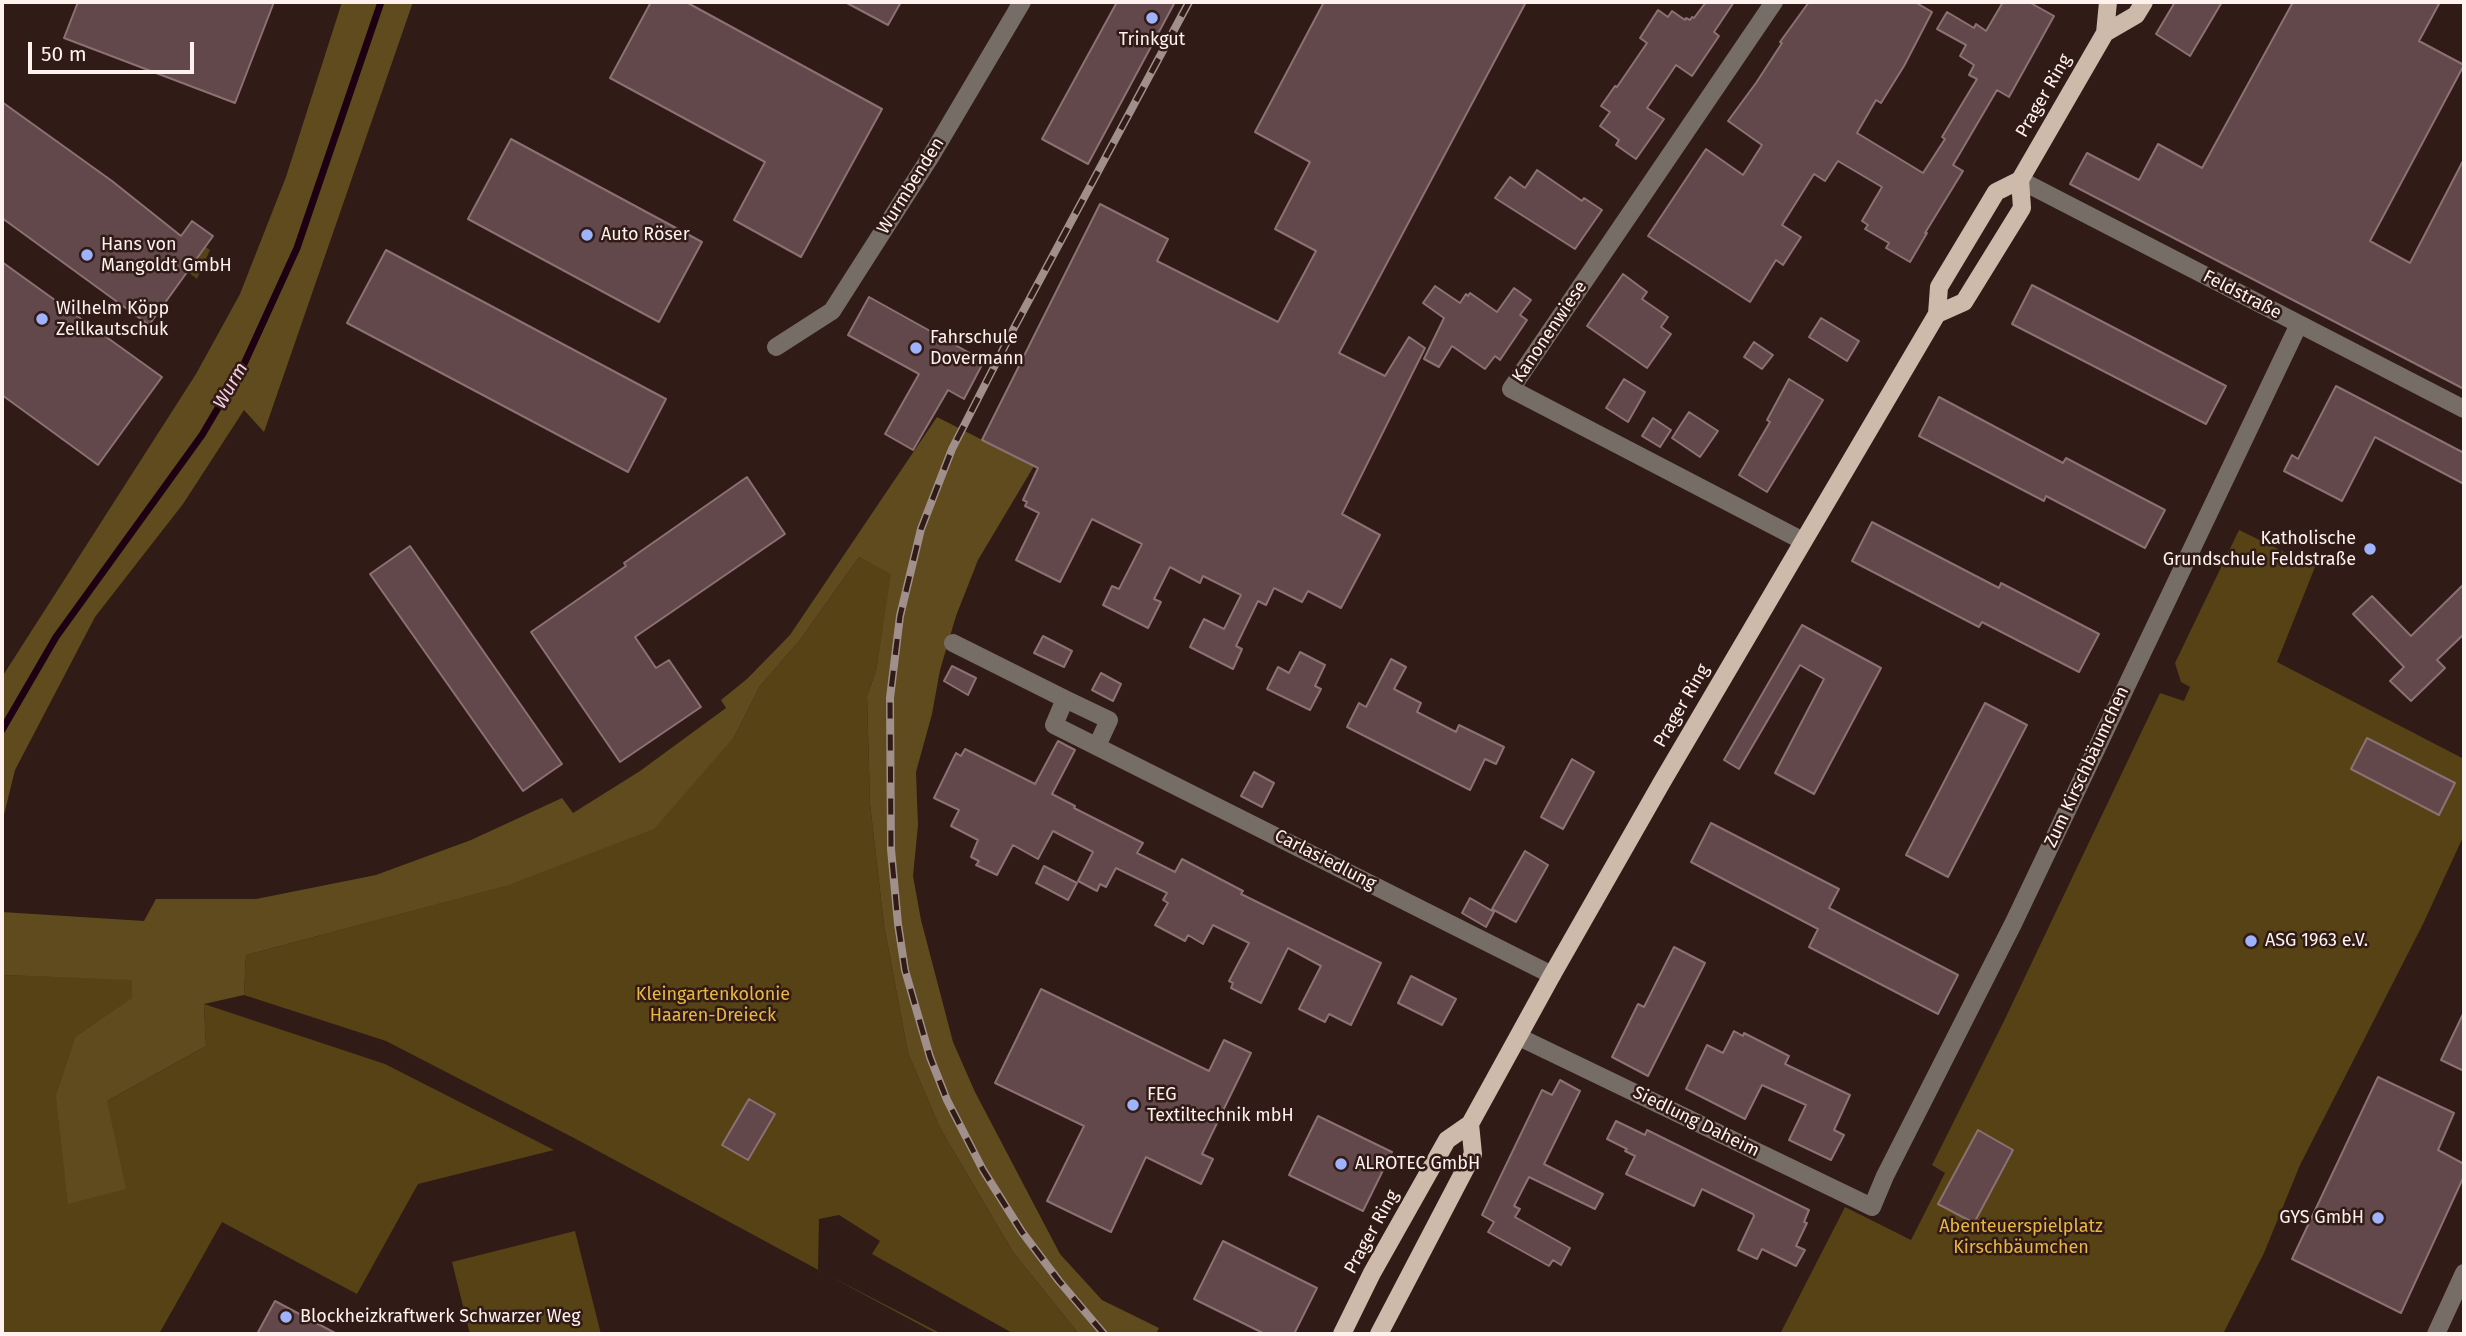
<!DOCTYPE html>
<meta charset="utf-8">
<style>
body{margin:0}
#map{position:relative;width:2466px;height:1336px;overflow:hidden;background:#301b16;font-family:"Fira Sans",sans-serif}
canvas{display:block}
.frame{position:absolute;inset:0;border:4px solid #fef1ee;pointer-events:none}
.scale{position:absolute;left:28px;top:42px;width:166px;height:32px;box-sizing:border-box;border:4px solid #fef1ee;border-top:0;padding-left:9px;font-size:21px;line-height:24px;white-space:nowrap;color:#fef1ee;-webkit-text-stroke:5px #301b16;paint-order:stroke}
</style>
<div id="map">
<canvas width="2466" height="1336"></canvas>
<div class="frame"></div>
<div class="scale">50 m</div>
</div>
<script>
const ctx = document.querySelector('canvas').getContext('2d');
ctx.lineJoin = 'round';
function paint(path, color) { ctx.fillStyle = color; ctx.fill(path, 'evenodd'); }
const shape = rows => new Path2D(rows.map(r => 'M' + r).join(''));
function trace(path, color, width, dash) { ctx.strokeStyle = color; ctx.lineWidth = width; ctx.lineCap = dash ? 'butt' : 'round'; ctx.setLineDash(dash || []); ctx.stroke(path); }
function drawText(font, color, halo, rows, align = 'center') {
  ctx.font = font + ' "Fira Sans",sans-serif'; ctx.lineWidth = 5; ctx.setLineDash([]); ctx.textBaseline = 'middle'; ctx.strokeStyle = halo; ctx.fillStyle = color; for (const [text, x, y, turn = 0] of rows) {
    ctx.save(); ctx.translate(x, y); ctx.rotate((+turn || 0) * Math.PI / 180); ctx.textAlign = isNaN(turn) ? turn : align; if (halo) ctx.strokeText(text, 0, 0); ctx.fillText(text, 0, 0); ctx.restore();
  }
}
paint(shape([
 [206,247,210,250,197,279,188,272],
 [2239,530,2315,567,2277,662,2464,759,2464,835,2423,924,2300,1165,2264,1253,2223,1334,1780,1334,1845,1207,1911,1240,1945,1173,1932,1165,2004,1021,2160,693,2184,701,2190,687,2181,682,2175,663],
 [859,557,892,573,876,671,867,696,870,804,884,925,908,1053,940,1128,1013,1252,1079,1334,1014,1334,872,1254,880,1241,839,1215,819,1219,818,1270,942,1334,937,1334,574,1138,386,1041,244,995,246,955,505,886,734,737,760,686,800,640],
 [2,975,132,979,133,998,76,1036,107,1101,206,1046,204,1004,385,1064,554,1150,418,1184,357,1294,222,1222,159,1334,2,1334],
 [575,1231,601,1334,470,1334,452,1262]
]), '#564214');
paint(shape([
 [342,2,413,2,264,432,244,410,183,504,95,617,15,770,2,823,2,677,196,374,240,294,286,177],
 [937,417,1034,466,978,560,956,616,940,670,932,714,916,772,918,825,913,876,921,920,953,1042,975,1092,1060,1254,1102,1300,1159,1328,1156,1334,1079,1334,1013,1252,940,1128,908,1053,884,925,870,804,867,696,876,671,891,574,859,557,800,640,760,686,734,737,654,829,506,886,246,955,244,995,204,1004,206,1046,107,1101,126,1189,68,1204,56,1096,76,1036,132,998,132,980,2,975,2,912,144,921,156,899,256,899,376,875,471,840,562,798,573,813,640,771,726,708,721,700,747,679,790,635]
]), '#5f4b1e');
trace(shape([
 [2,730,56,637,202,435,244,364,297,248,381,2]
]), '#1d0011', 7);
const building = shape([
 [78,2,274,2,235,103,64,38,78,2],
 [651,2,686,2,882,109,801,257,734,220,765,162,610,78,651,2],
 [845,2,901,2,888,25,845,2],
 [1117,2,1175,2,1088,164,1042,139,1117,2],
 [1324,2,1526,2,1339,353,1385,376,1409,337,1425,348,1342,514,1380,535,1341,608,1308,591,1302,602,1274,588,1266,605,1258,601,1236,646,1242,649,1233,669,1190,647,1204,619,1224,629,1241,595,1203,576,1200,583,1170,567,1154,599,1161,602,1148,628,1103,605,1112,586,1119,589,1142,544,1092,519,1060,582,1016,560,1039,513,1025,506,1027,502,1023,500,1038,468,982,440,1100,204,1168,239,1157,261,1278,322,1316,251,1275,229,1310,162,1255,132,1324,2],
 [1706,2,1734,2,1714,32,1719,36,1692,76,1676,65,1647,108,1664,119,1636,159,1616,145,1619,140,1600,126,1610,112,1601,106,1615,86,1617,87,1647,43,1640,38,1658,10,1668,17,1672,11,1685,20,1686,18,1690,20,1692,17,1694,18,1706,2],
 [1809,2,1915,2,1932,12,1904,66,1881,103,1876,100,1857,133,1923,173,1945,139,1942,137,1977,79,1969,75,1974,65,1960,56,1966,45,1937,29,1947,12,1974,28,1976,24,1986,31,2003,2,2029,2,2054,16,2009,97,1997,90,1953,165,1963,171,1925,233,1927,233,1910,262,1886,248,1889,243,1865,229,1868,225,1862,221,1882,187,1838,161,1825,181,1814,174,1782,225,1801,237,1783,265,1776,260,1750,302,1648,236,1706,149,1743,175,1762,145,1728,121,1756,83,1782,43,1780,42,1809,2],
 [2175,2,2222,2,2190,56,2156,34,2175,2],
 [2293,2,2440,2,2419,41,2464,65,2370,241,2410,263,2464,159,2464,389,2070,184,2087,153,2139,180,2158,144,2202,168,2293,2],
 [2,102,112,181,181,236,192,221,213,236,149,325,2,218,2,102],
 [511,139,702,242,659,322,468,219,511,139],
 [1537,170,1582,201,1584,198,1602,210,1575,249,1495,198,1510,177,1525,188,1537,170],
 [386,250,666,399,628,472,347,323,386,250],
 [2,262,162,377,98,465,2,395,2,262],
 [1623,274,1647,292,1642,299,1668,317,1661,327,1671,334,1647,368,1587,326,1623,274],
 [2032,285,2226,386,2206,424,2012,324,2032,285],
 [1435,286,1460,303,1466,294,1468,296,1470,293,1497,312,1514,288,1531,300,1520,315,1527,320,1500,360,1495,356,1485,369,1452,346,1439,367,1424,359,1444,318,1423,303,1435,286],
 [869,297,984,361,964,399,948,390,913,450,885,434,919,374,848,335,869,297],
 [1821,318,1859,341,1847,361,1809,337,1821,318],
 [1754,342,1773,355,1762,369,1744,357,1754,342],
 [1624,379,1645,392,1628,422,1606,408,1624,379],
 [1789,379,1823,400,1767,492,1739,475,1770,422,1767,420,1789,379],
 [2336,386,2464,453,2464,484,2375,437,2342,501,2284,471,2292,455,2298,459,2336,386],
 [1939,397,2063,463,2066,458,2165,510,2145,548,2046,496,2044,501,1919,436,1939,397],
 [1689,412,1718,431,1700,457,1672,438,1689,412],
 [1653,418,1671,430,1660,447,1642,436,1653,418],
 [747,477,785,534,635,637,656,668,669,660,701,707,620,762,531,632,626,566,624,563,747,477],
 [1872,522,1999,588,2001,583,2099,634,2079,672,1982,622,1979,627,1852,561,1872,522],
 [410,546,562,764,523,791,370,574,410,546],
 [2464,584,2464,634,2437,660,2445,668,2411,701,2390,681,2404,667,2353,614,2372,596,2411,636,2464,584],
 [1802,625,1881,668,1814,794,1775,773,1824,679,1800,665,1739,769,1724,760,1802,625],
 [1043,636,1072,651,1064,667,1034,653,1043,636],
 [1300,652,1325,665,1315,686,1321,689,1310,710,1267,689,1278,667,1289,673,1300,652],
 [1391,659,1406,667,1394,689,1421,703,1417,712,1456,732,1459,725,1504,747,1496,764,1485,759,1470,790,1347,727,1359,703,1366,707,1391,659],
 [952,666,976,678,968,695,944,681,952,666],
 [1101,673,1121,684,1113,701,1092,690,1101,673],
 [1985,703,2027,725,1948,877,1906,855,1985,703],
 [2367,738,2455,783,2439,815,2351,769,2367,738],
 [1058,741,1075,750,1052,794,1075,806,1074,808,1143,843,1137,853,1175,872,1182,859,1243,891,1241,894,1381,963,1351,1025,1329,1014,1325,1022,1299,1009,1321,966,1288,948,1261,1003,1231,988,1233,983,1229,981,1249,943,1213,925,1203,944,1188,935,1185,941,1155,925,1168,903,1163,900,1167,893,1116,868,1106,887,1100,884,1097,891,1078,881,1093,852,1053,831,1038,859,1013,845,997,875,976,865,979,861,971,857,978,840,951,826,959,810,934,798,956,753,961,756,965,749,1035,784,1058,741],
 [1572,759,1594,772,1563,829,1541,817,1572,759],
 [1254,772,1274,783,1262,807,1241,796,1254,772],
 [1711,823,1839,889,1829,908,1958,975,1938,1014,1809,947,1818,929,1691,862,1711,823],
 [1525,851,1548,865,1516,922,1492,909,1525,851],
 [1044,866,1077,883,1068,900,1036,883,1044,866],
 [1470,898,1494,912,1486,927,1462,913,1470,898],
 [1674,947,1705,963,1648,1076,1612,1057,1638,1004,1644,1007,1674,947],
 [1411,976,1456,999,1442,1025,1398,1003,1411,976],
 [1041,989,1209,1071,1224,1040,1251,1053,1202,1154,1213,1159,1201,1184,1146,1157,1111,1232,1047,1201,1084,1126,995,1083,1041,989],
 [2464,1012,2464,1071,2441,1060,2464,1012],
 [1734,1031,1743,1036,1744,1033,1789,1056,1785,1064,1850,1095,1834,1130,1844,1135,1831,1160,1789,1140,1806,1105,1762,1085,1745,1119,1686,1089,1707,1045,1723,1053,1734,1031],
 [2378,1077,2454,1113,2438,1150,2464,1164,2464,1176,2401,1313,2292,1259,2378,1077],
 [1560,1080,1580,1091,1544,1164,1603,1194,1595,1209,1529,1177,1514,1206,1520,1209,1515,1217,1570,1248,1561,1265,1553,1260,1549,1266,1488,1232,1494,1222,1482,1215,1542,1090,1552,1095,1560,1080],
 [749,1099,775,1114,748,1160,722,1145,749,1099],
 [1318,1116,1392,1152,1363,1211,1289,1175,1318,1116],
 [1616,1121,1645,1135,1647,1130,1809,1210,1804,1222,1807,1223,1796,1246,1805,1250,1796,1266,1762,1249,1757,1259,1738,1250,1754,1216,1753,1214,1702,1189,1694,1206,1626,1174,1635,1156,1625,1151,1627,1149,1607,1139,1616,1121],
 [1978,1130,2013,1150,1974,1223,1938,1204,1978,1130],
 [1223,1241,1317,1288,1294,1334,1265,1334,1194,1299,1223,1241],
 [275,1301,337,1334,257,1334,275,1301]
]);
paint(building, '#62484b');
trace(building, '#8c7074', 2);
trace(shape([
 [1774,2,1511,389,1803,541],
 [2020,180,2464,409],
 [776,347,832,311,931,156,1022,2],
 [953,643,1065,699,1054,725,1552,975],
 [1065,699,1109,720,1097,746],
 [1519,1037,1872,1207,1885,1176,2013,924,2299,324],
 [2436,1334,2464,1273]
]), '#766d66', 18);
trace(shape([
 [2105,33,2136,15,2144,2],
 [1937,314,1964,302,2022,208,2020,180],
 [1342,1334,1372,1273,1447,1140,1470,1124,1552,975,1662,782,1937,314,1939,287,1996,192,2020,180,2105,33,2108,2],
 [1379,1334,1473,1154,1470,1124]
]), '#cdbaab', 18);
const rail = shape([
 [1104,1334,1059,1281,1022,1232,983,1170,947,1100,930,1057,905,970,898,924,891,849,890,698,900,616,921,529,952,449,1014,328,1189,2]
]);
trace(rail, '#a08f8b', 8);
trace(rail, '#301b16', 5, [16]);
for (const [x, y, r, color] of [
 [1152,18,7,"#9fb3fd"],
 [587,235,7,"#9fb3fd"],
 [87,255,7,"#9fb3fd"],
 [42,319,7,"#9fb3fd"],
 [916,348,7,"#9fb3fd"],
 [2370,549,7,"#9fb3fd"],
 [2251,941,7,"#9fb3fd"],
 [1133,1105,7,"#9fb3fd"],
 [1341,1164,7,"#9fb3fd"],
 [2378,1218,7,"#9fb3fd"],
 [286,1317,7,"#9fb3fd"]
]) { const dot = new Path2D(); dot.arc(x, y, r, 0, 2 * Math.PI); ctx.fillStyle = color; ctx.fill(dot); trace(dot, '#301b16', 2.5); }
drawText('18px', '#fef1ee', '#301b16', [
 ["Trinkgut",1152,40,"center"],
 ["Auto Röser",601,235],
 ["Hans von",101,245],
 ["Mangoldt GmbH",101,266],
 ["Wilhelm Köpp",56,309],
 ["Zellkautschuk",56,330],
 ["Fahrschule",930,338],
 ["Dovermann",930,359],
 ["Katholische",2356,539,"right"],
 ["Grundschule Feldstraße",2356,560,"right"],
 ["ASG 1963 e.V.",2265,941],
 ["FEG",1147,1095],
 ["Textiltechnik mbH",1147,1116],
 ["ALROTEC GmbH",1355,1164],
 ["GYS GmbH",2364,1218,"right"],
 ["Blockheizkraftwerk Schwarzer Weg",300,1317]
], 'left');
drawText('18px', '#fef1ee', '#301b16', [
 ["Prager Ring",2044,96,-60],
 ["Wurmbenden",911,186,-58],
 ["Feldstraße",2242,295,27],
 ["Kanonenwiese",1550,332,-56],
 ["Prager Ring",1682,706,-60],
 ["Zum Kirschbäumchen",2087,767,-65],
 ["Carlasiedlung",1325,860,27],
 ["Siedlung Daheim",1696,1122,26],
 ["Prager Ring",1372,1232,-61]
]);
drawText('18px', '#eab742', '#301b16', [
 ["Kleingartenkolonie",713,995],
 ["Haaren-Dreieck",713,1016],
 ["Abenteuerspielplatz",2021,1227],
 ["Kirschbäumchen",2021,1248]
]);
drawText('italic 19px', '#f8cde3', '#301b16', [
 ["Wurm",231,386,-60]
]);
</script>
